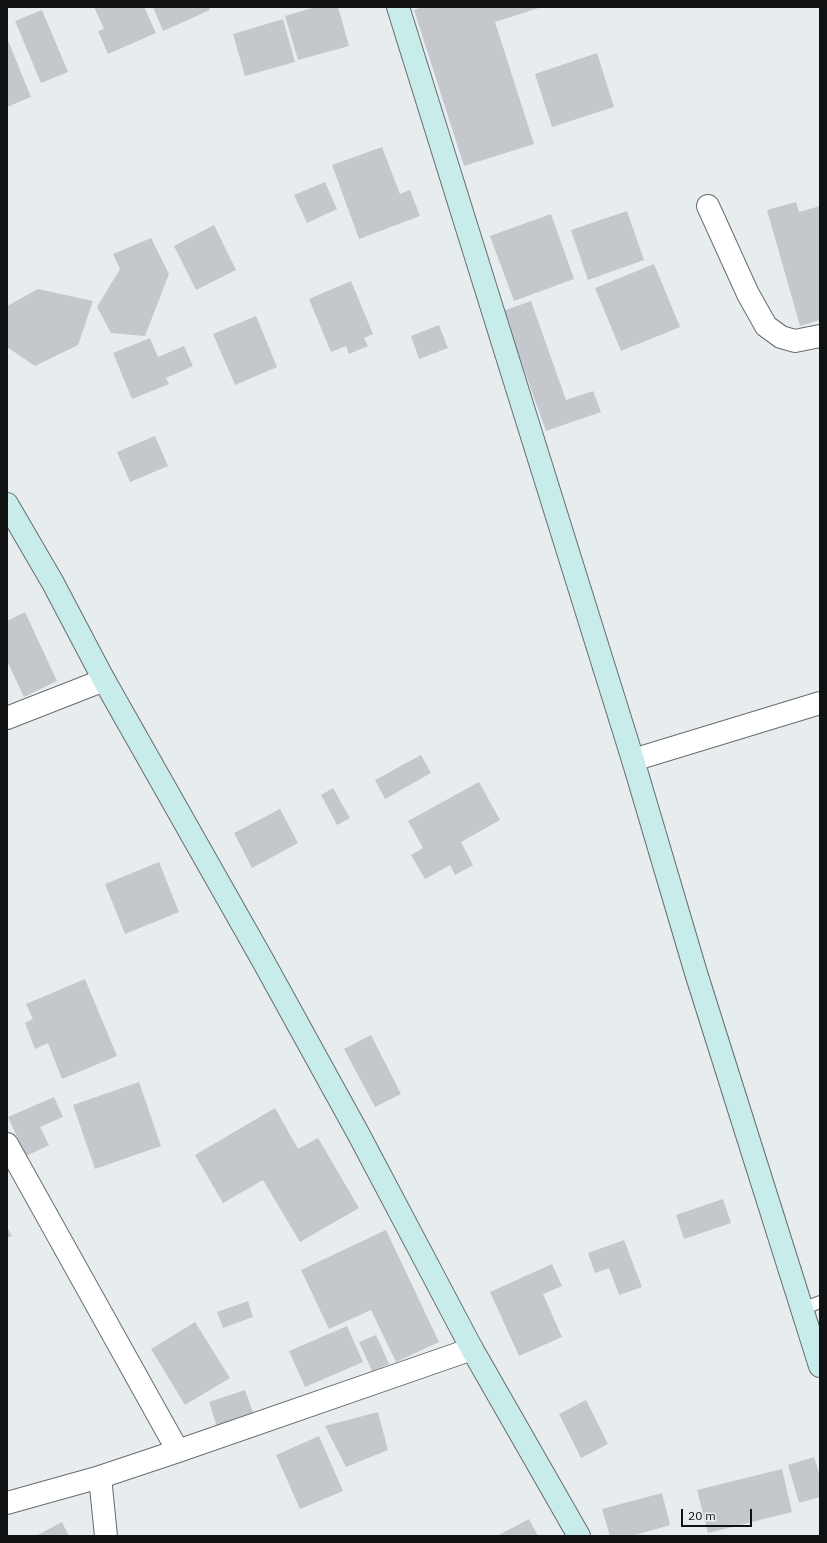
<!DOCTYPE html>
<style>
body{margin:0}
#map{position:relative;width:827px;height:1543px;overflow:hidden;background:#e7edef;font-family:"IBM Plex Sans",sans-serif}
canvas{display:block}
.frame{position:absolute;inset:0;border:8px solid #0f1112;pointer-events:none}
.scale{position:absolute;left:681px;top:1509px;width:71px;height:18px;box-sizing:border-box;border:2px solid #0f1112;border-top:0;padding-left:5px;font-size:12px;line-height:14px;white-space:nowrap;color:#0f1112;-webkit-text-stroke:3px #e7edef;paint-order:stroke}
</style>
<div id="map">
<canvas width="827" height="1543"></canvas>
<div class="frame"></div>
<div class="scale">20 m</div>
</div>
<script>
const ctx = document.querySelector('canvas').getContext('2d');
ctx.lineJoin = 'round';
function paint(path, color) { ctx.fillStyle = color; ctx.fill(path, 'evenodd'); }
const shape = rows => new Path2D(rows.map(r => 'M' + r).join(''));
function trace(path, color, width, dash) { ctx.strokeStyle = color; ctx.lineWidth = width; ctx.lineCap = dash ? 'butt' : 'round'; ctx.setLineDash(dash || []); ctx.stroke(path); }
paint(shape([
 [94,7,144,7,156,33,108,54,98,31,104,29],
 [153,7,208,7,210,10,163,31],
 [315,7,338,7,349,46,298,60,285,16],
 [423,7,542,7,495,22,534,144,464,166,414,10],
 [42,10,68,72,41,83,15,21],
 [283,19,295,62,245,76,233,34],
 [7,38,31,97,7,107],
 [597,53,614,107,552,127,535,74],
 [382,147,400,194,410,190,420,216,359,239,332,165],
 [325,182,337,209,307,223,294,195],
 [796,202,799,212,820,206,820,320,800,326,767,210],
 [627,211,644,260,588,280,571,230],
 [551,214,574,279,514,301,490,236],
 [214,225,236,270,196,290,174,246],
 [151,238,169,274,145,336,111,333,97,307,120,269,113,254],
 [654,264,680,327,621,351,595,288],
 [351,281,373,334,364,338,368,346,349,354,346,346,331,352,309,299],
 [38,289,93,301,78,345,35,366,7,347,7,306],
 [531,301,566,400,593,391,601,412,546,431,503,311],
 [256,316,277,367,235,385,213,334],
 [439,325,448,348,419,359,411,336],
 [150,338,158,357,184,346,193,366,166,378,169,384,132,399,113,353],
 [155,436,168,466,130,482,117,452],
 [25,612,57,681,24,697,7,661,7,621],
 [421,755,431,773,385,799,375,780],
 [479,782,500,820,461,842,473,865,455,875,450,865,425,879,411,855,423,848,408,821],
 [333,788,350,818,337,825,321,795],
 [280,809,298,843,252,868,234,833],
 [159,862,179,912,125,934,105,884],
 [85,979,117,1056,62,1079,48,1043,35,1049,25,1023,33,1019,26,1004],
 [371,1035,401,1094,375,1107,344,1049],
 [139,1082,161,1146,95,1169,73,1105],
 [54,1097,63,1117,40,1127,49,1145,26,1156,8,1117],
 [275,1108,298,1149,318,1138,359,1208,300,1242,263,1180,223,1203,195,1155],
 [723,1199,731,1223,684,1239,676,1215],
 [7,1227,12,1236,7,1238],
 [386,1230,439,1342,396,1362,371,1310,329,1329,301,1270],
 [624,1240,642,1287,619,1295,609,1268,595,1273,588,1253],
 [552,1264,562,1286,543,1294,562,1337,519,1356,490,1292],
 [248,1301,253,1317,223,1328,217,1312],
 [195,1322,230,1378,185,1405,151,1349],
 [347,1326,363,1362,305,1387,289,1351],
 [376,1335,389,1364,372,1371,359,1342],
 [245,1390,254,1415,217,1427,209,1402],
 [586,1400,608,1444,581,1458,559,1414],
 [378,1412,388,1450,346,1467,325,1426],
 [319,1436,343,1491,300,1509,276,1455],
 [814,1457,820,1476,820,1497,799,1503,788,1465],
 [782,1469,792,1512,708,1533,697,1490],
 [662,1493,670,1525,632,1536,610,1536,602,1509],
 [529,1519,538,1536,497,1536],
 [62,1522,69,1536,36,1536]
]), '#c4c8cc');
const lane = shape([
 [802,1309,820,1302]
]);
const street = shape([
 [708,206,748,294,766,326,781,337,795,341,820,336],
 [7,718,104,680],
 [633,760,820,703],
 [7,1144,178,1451],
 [100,1477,106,1536],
 [7,1503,100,1477,178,1451,472,1349]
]);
const secondary = shape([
 [398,7,633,760,696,973,820,1366],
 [7,504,53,583,104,680,262,959,359,1135,472,1349,579,1536]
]);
trace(lane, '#676c6d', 14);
trace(street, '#676c6d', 24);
trace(secondary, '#676c6d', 24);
trace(lane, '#fff', 12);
trace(street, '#fff', 22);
trace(secondary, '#c8ecea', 22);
</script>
